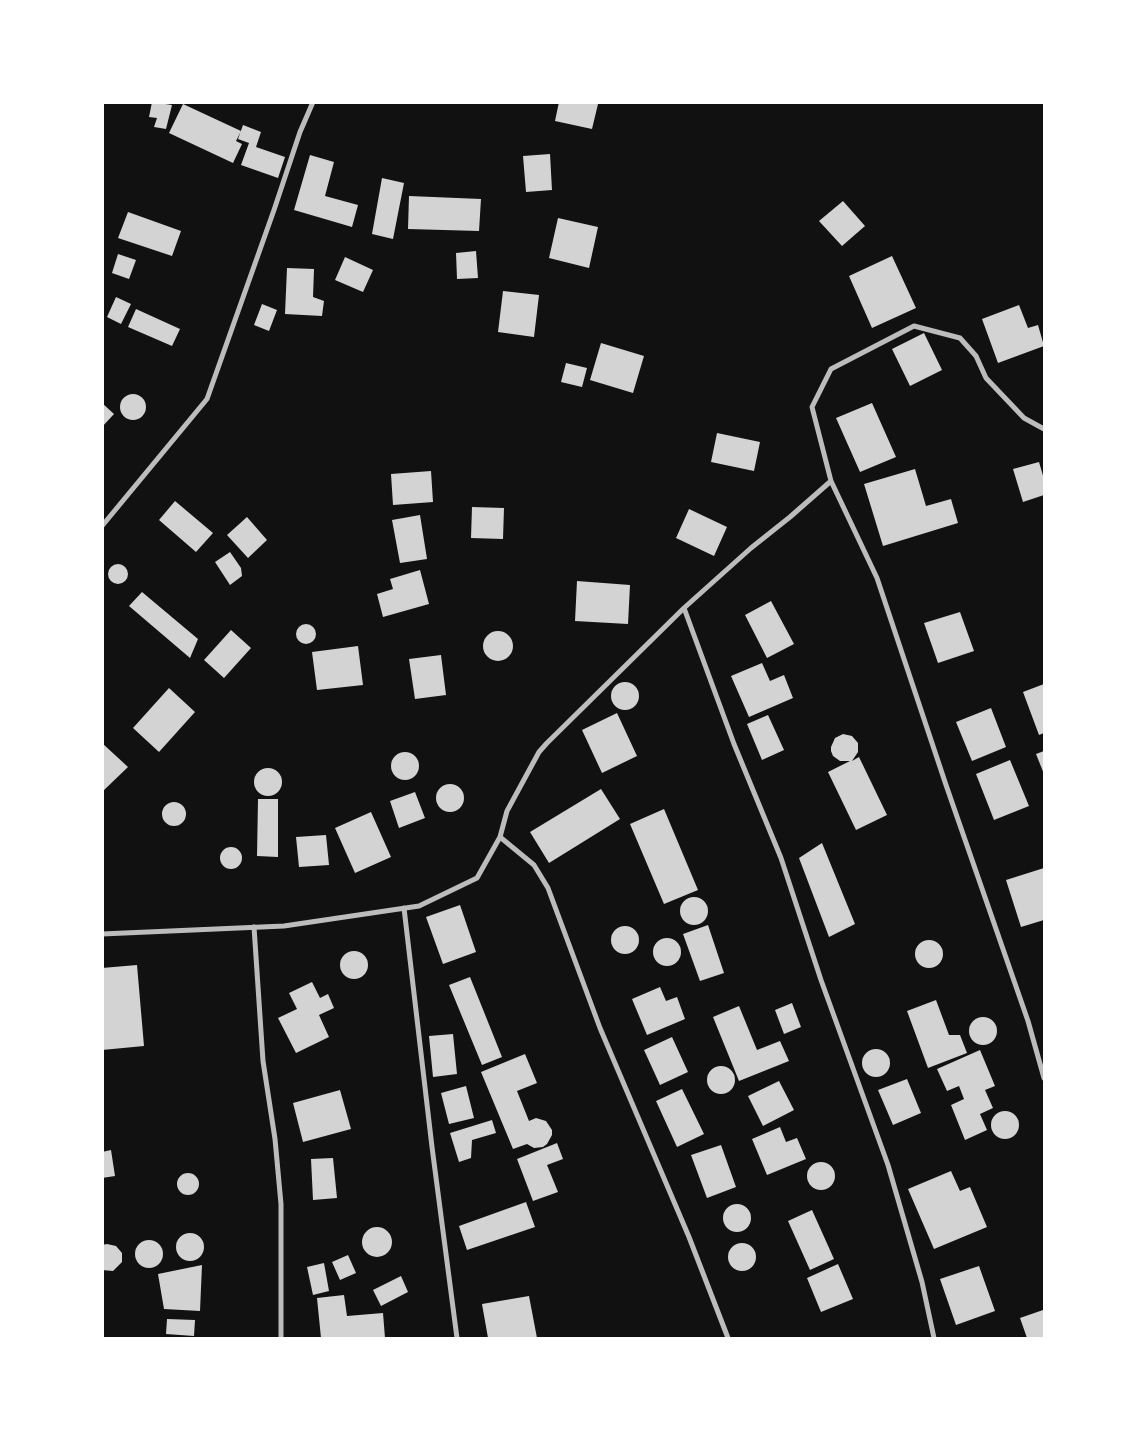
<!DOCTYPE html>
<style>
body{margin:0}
#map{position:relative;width:1147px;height:1441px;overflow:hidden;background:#111;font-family:"Noto Sans",sans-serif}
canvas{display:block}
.frame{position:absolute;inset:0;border:104px solid #fff;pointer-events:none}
</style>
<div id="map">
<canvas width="1147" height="1441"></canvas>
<div class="frame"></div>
</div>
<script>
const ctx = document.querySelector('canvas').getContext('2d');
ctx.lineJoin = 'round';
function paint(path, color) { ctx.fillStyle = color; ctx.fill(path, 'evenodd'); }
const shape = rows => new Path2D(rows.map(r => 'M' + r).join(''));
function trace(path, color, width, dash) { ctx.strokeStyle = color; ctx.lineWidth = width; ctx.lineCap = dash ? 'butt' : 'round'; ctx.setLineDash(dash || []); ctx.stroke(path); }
paint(shape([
 [152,102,172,105,166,129,154,127,157,118,149,117],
 [559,102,598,104,592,129,555,121],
 [183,104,241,131,236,141,242,144,233,163,169,133],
 [243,125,261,132,256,147,285,157,278,178,241,165,249,143,238,139],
 [550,154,552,190,526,192,523,156],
 [310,155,334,162,325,196,358,205,352,227,294,210],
 [382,178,404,183,393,239,372,234],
 [409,196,481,199,479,231,408,229],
 [843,201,865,226,842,246,819,221],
 [128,212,181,231,172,256,118,238],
 [558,218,598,227,589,268,549,258],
 [476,251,478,278,457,279,456,253],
 [118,254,136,260,129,279,112,273],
 [892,256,916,308,872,328,849,276],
 [345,257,373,270,363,292,335,280],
 [287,268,314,269,313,297,324,301,322,316,285,314],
 [503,291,539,295,534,337,498,332],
 [116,297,131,304,121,324,107,317],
 [262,304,277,310,269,331,254,325],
 [1019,305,1028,328,1038,325,1044,346,998,363,982,319],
 [136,309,180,329,172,346,128,327],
 [924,333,942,370,910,386,892,349],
 [601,343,644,356,633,393,590,380],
 [566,363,587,368,582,387,561,382],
 '120 407a13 13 0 1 1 26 0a13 13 0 1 1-26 0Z',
 [102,403,114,414,102,427],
 [872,403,896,457,860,472,836,418],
 [717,433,760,442,754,471,711,462],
 [1039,462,1044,479,1044,495,1023,502,1013,469],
 [915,469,926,506,951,499,958,523,883,546,864,484],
 [431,471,433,502,393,505,391,474],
 [175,501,213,533,196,552,159,520],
 [472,507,504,508,503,539,471,538],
 [689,509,727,527,714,556,676,538],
 [420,515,427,559,400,563,392,520],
 [247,517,267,540,248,558,227,535],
 [230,552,241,568,242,576,230,585,215,562],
 '108 574a10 10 0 1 1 20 0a10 10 0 1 1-20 0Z',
 [420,570,429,604,383,617,377,594,393,589,390,579],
 [577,581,630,585,628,624,575,621],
 [142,592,198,639,190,658,129,606],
 [771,601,794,644,767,658,745,615],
 [960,612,974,651,938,663,924,623],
 '296 634a10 10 0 1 1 20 0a10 10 0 1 1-20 0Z',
 [231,630,251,648,224,678,204,660],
 '483 646a15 15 0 1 1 30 0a15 15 0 1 1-30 0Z',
 [358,646,363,685,317,690,312,652],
 [441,655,446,695,415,699,409,659],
 [762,663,770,681,784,675,793,698,749,717,731,676],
 '611 696a14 14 0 1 1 28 0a14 14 0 1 1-28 0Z',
 [1044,684,1044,733,1039,735,1023,692],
 [169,688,195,712,159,752,133,728],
 [991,708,1006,747,972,761,956,722],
 [617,713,637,756,602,773,582,730],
 [768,715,784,750,762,760,747,724],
 [843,734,852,736,858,743,858,752,852,761,859,757,887,815,856,830,828,772,850,761,840,761,833,756,831,751,831,747,835,738],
 [102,743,128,767,102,792],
 [1044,751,1044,774,1036,754],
 '391 766a14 14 0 1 1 28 0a14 14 0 1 1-28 0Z',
 [1010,760,1029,806,994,820,976,774],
 '254 782a14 14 0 1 1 28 0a14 14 0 1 1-28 0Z',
 '436 798a14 14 0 1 1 28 0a14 14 0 1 1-28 0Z',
 [601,789,620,819,549,863,530,832],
 [415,792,425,818,399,828,390,801],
 [258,799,278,799,278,857,257,856],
 '162 814a12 12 0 1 1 24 0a12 12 0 1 1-24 0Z',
 [664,809,698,890,664,904,630,824],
 [371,812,391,857,355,873,335,828],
 [326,835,329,865,299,867,296,837],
 [822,843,855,924,829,937,799,858],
 '220 858a11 11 0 1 1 22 0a11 11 0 1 1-22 0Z',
 [1044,868,1044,920,1021,927,1006,880],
 '680 911a14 14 0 1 1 28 0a14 14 0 1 1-28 0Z',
 [460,905,476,952,443,964,426,917],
 [708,925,724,973,700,981,683,934],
 '611 940a14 14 0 1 1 28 0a14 14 0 1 1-28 0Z',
 '653 952a14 14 0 1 1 28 0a14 14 0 1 1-28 0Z',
 '915 954a14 14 0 1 1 28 0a14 14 0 1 1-28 0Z',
 '340 965a14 14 0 1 1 28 0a14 14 0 1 1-28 0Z',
 [137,965,144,1046,102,1050,102,968],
 [470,977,502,1057,482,1065,449,985],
 [312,982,320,998,328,994,334,1008,319,1015,329,1037,296,1053,278,1018,297,1009,289,993],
 [660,987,666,1001,677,997,685,1019,647,1035,632,999],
 [936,1000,949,1035,960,1035,967,1053,928,1068,907,1011],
 [792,1003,801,1027,784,1034,775,1010],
 [739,1006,757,1050,780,1041,789,1061,739,1081,713,1017],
 '969 1031a14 14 0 1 1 28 0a14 14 0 1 1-28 0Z',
 [453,1034,457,1074,433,1077,429,1036],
 [672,1037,688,1072,660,1085,644,1050],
 '862 1063a14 14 0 1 1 28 0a14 14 0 1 1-28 0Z',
 [980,1050,995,1086,985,1090,993,1108,980,1114,987,1130,965,1140,951,1105,964,1099,959,1086,947,1091,937,1069],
 [525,1054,537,1083,517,1091,529,1121,536,1118,546,1121,552,1130,552,1135,547,1144,543,1147,534,1148,527,1144,513,1149,481,1072],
 '707 1080a14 14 0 1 1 28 0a14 14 0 1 1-28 0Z',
 [907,1079,921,1113,893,1125,878,1090],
 [779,1081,794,1110,763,1126,748,1096],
 [466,1086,474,1118,449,1124,441,1093],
 [682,1089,704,1134,677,1147,656,1101],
 [340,1090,351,1129,303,1142,293,1103],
 '991 1125a14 14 0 1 1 28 0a14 14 0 1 1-28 0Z',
 [492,1120,496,1133,472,1140,471,1158,459,1162,450,1133],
 [780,1127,786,1142,797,1138,806,1159,767,1175,752,1139],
 [557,1143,563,1159,547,1165,558,1192,533,1201,517,1159],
 [721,1145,736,1187,707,1198,691,1155],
 [111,1150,115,1176,102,1178,102,1152],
 [333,1158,337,1198,313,1200,311,1159],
 '807 1176a14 14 0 1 1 28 0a14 14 0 1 1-28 0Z',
 [951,1171,960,1191,970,1187,987,1227,934,1249,908,1189],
 '177 1184a11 11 0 1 1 22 0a11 11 0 1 1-22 0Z',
 [526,1202,535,1227,467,1250,459,1226],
 '723 1218a14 14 0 1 1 28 0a14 14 0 1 1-28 0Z',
 [812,1210,834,1259,810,1270,788,1221],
 '362 1242a15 15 0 1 1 30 0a15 15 0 1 1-30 0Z',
 '176 1247a14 14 0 1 1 28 0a14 14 0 1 1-28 0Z',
 '135 1254a14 14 0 1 1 28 0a14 14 0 1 1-28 0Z',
 '728 1257a14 14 0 1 1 28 0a14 14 0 1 1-28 0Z',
 [107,1244,116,1246,122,1253,122,1262,113,1271,102,1270,102,1245],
 [348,1255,356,1273,340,1280,332,1262],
 [324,1263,329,1291,313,1295,307,1267],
 [838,1264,853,1299,821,1312,807,1278],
 [202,1265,200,1311,164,1309,158,1274],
 [979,1266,995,1311,956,1325,940,1279],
 [401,1276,408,1292,381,1306,373,1290],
 [344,1295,347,1316,383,1313,385,1338,321,1338,317,1298],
 [529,1296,537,1338,488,1338,482,1304],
 [1043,1310,1044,1337,1027,1338,1020,1318],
 [167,1319,195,1320,194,1336,166,1334]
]), '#d3d3d3');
trace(shape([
 [831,481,877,578,946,785,1028,1021,1044,1078],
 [102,526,207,399,274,210,300,132,313,102],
 [684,608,734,744,781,858,821,980,888,1165,922,1282,934,1338],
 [500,837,534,865,548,888,600,1028,689,1237,728,1338],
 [404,908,432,1147,457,1338],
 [254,927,263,1061,275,1139,281,1204,281,1338],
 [102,934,284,926,419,906,477,878,500,837,507,811,539,752,547,743,684,608,751,548,790,517,831,481,812,407,831,369,914,326,960,338,976,356,986,378,1024,418,1044,429]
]), '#bcbcbc', 5);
</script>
